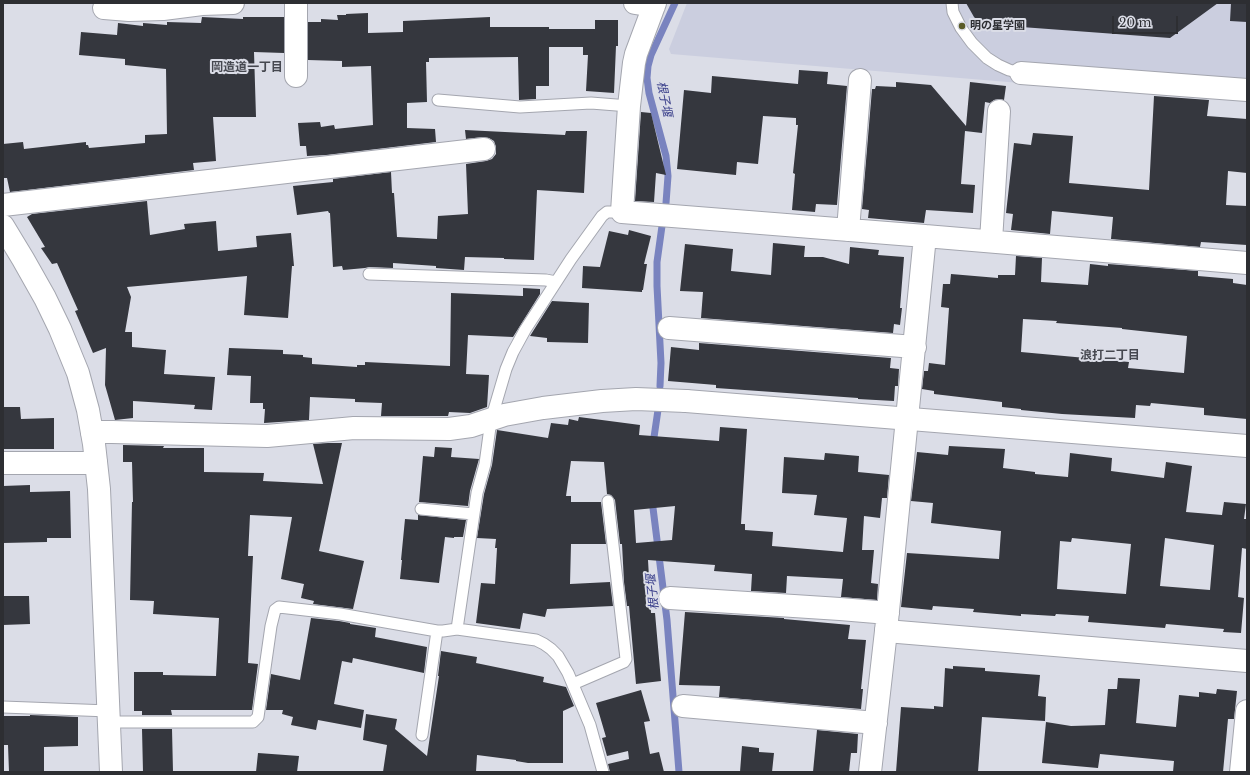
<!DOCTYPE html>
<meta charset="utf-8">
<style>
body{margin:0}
#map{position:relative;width:1250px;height:775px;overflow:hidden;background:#dbdde7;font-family:"Libre Baskerville",serif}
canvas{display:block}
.frame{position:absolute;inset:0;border:4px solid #2d2e32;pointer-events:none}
.scale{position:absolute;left:1112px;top:16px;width:66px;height:18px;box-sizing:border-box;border:2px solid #2d2e32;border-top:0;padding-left:5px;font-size:12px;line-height:14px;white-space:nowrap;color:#2d2e32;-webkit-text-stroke:3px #dbdde7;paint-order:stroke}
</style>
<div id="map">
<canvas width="1250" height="775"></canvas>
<div class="frame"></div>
<div class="scale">20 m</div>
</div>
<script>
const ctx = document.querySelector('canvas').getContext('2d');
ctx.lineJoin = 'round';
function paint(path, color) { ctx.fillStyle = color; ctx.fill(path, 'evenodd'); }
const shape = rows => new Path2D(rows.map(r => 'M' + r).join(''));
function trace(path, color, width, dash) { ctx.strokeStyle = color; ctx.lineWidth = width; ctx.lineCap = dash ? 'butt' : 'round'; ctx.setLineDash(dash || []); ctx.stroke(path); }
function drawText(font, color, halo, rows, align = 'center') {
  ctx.font = font + ' "Libre Baskerville","Noto Sans JP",serif'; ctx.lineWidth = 4; ctx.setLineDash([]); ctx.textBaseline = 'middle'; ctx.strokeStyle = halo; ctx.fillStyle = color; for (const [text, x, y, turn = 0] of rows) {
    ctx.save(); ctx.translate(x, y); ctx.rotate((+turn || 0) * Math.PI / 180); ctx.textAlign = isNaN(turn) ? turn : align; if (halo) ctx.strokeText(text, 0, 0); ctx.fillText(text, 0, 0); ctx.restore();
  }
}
paint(shape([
 [687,3,1247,3,1247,79,1020,83,671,54,669,49]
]), '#cbcedf');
trace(shape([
 [666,203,668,176,666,156,649,93,647,78,648,66,651,55,675,3],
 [660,386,661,363,657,286,657,262,662,226],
 [653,444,658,410],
 [652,500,667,620,679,772]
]), '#7983bf', 7);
paint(shape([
 [966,3,1218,3,1170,38,981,24,974,17],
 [1231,3,1247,3,1247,22,1230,21],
 [368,13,368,33,403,32,403,21,490,17,490,27,549,27,549,29,595,29,595,20,618,20,618,46,616,46,614,93,586,91,588,55,583,55,583,47,549,47,549,86,536,86,536,99,519,100,518,57,429,58,429,62,426,62,427,102,407,103,407,128,435,129,436,142,326,155,307,156,306,146,300,146,298,123,320,122,321,127,334,125,335,129,373,125,371,66,342,67,342,61,308,60,308,22,321,22,321,19,338,20,337,15,346,15,346,14],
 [202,17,243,19,243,17,284,17,284,53,254,52,256,117,213,117,216,161,193,163,194,170,10,192,7,178,3,178,3,144,23,142,24,149,86,142,86,145,88,145,89,148,145,143,145,135,167,134,166,69,125,65,125,59,79,55,81,32,117,35,118,23,143,26,143,23,167,25,167,22,201,23],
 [799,70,828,72,827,84,847,86,837,205,816,204,815,212,792,210,795,174,793,173,798,125,796,125,796,118,763,116,758,164,737,162,736,175,677,169,684,90,711,93,712,76,798,84],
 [896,82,931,85,966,126,970,82,1006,86,1004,100,999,99,994,100,990,103,985,102,982,133,965,131,961,184,975,185,973,213,926,210,924,223,868,218,869,210,862,209,872,89,875,89,876,86,896,87],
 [1154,96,1209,100,1207,116,1247,119,1247,173,1228,171,1226,205,1247,206,1247,245,1201,242,1200,247,1111,239,1113,217,1052,211,1050,234,1011,230,1013,214,1006,213,1014,143,1031,145,1033,133,1073,136,1069,183,1149,190],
 [641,112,651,113,666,175,656,173,654,202,635,201],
 [465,130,565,135,566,131,587,131,584,193,537,190,534,260,504,259,504,258,465,257,464,270,436,268,436,266,393,263,393,268,369,267,365,268,343,270,342,266,333,267,330,213,329,213,328,211,297,215,293,186,333,182,333,179,391,172,392,193,394,193,397,237,437,239,438,216,468,214,466,164,486,161,492,159,496,154,496,147,494,141,489,138,483,137,466,139],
 [147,201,150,235,185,229,184,224,216,221,218,251,257,247,256,236,291,233,294,266,292,266,288,318,244,315,247,276,127,287,131,297,125,332,132,332,132,347,166,350,164,374,215,377,212,410,194,409,195,405,133,401,133,418,115,420,105,385,106,348,93,353,75,311,78,310,57,263,52,264,41,248,45,247,27,217,32,214],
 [629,230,651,236,644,264,647,264,643,290,642,290,642,292,582,288,583,266,600,267,609,231,628,235],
 [773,243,805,246,804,257,823,257,849,264,850,247,879,250,878,255,904,257,900,308,902,308,900,325,894,324,893,333,701,318,703,292,680,291,685,244,733,249,731,271,771,275],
 [1016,256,1042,258,1041,282,1088,285,1090,264,1108,266,1108,264,1198,271,1198,276,1233,279,1233,283,1247,285,1247,419,1204,415,1204,408,1151,403,1150,406,1136,405,1135,418,1062,414,1021,410,1021,409,1002,407,1002,402,934,394,934,391,922,389,924,371,928,371,929,363,945,365,949,308,941,307,943,284,950,284,951,274,998,278,998,275,1015,275],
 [1023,319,1057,321,1056,323,1122,328,1122,329,1187,336,1184,373,1128,368,1129,362,1021,352],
 [523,288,540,289,540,294,513,337,468,335,466,374,489,375,487,407,470,413,449,412,448,416,381,416,382,403,355,402,355,399,310,397,309,420,264,423,265,409,263,409,263,403,250,403,251,376,227,375,229,348,283,350,283,354,303,355,303,357,312,358,312,364,357,367,357,365,365,365,365,362,450,366,451,293,523,296],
 [552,301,589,303,588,343,547,342,547,338,530,336],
 [699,343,891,358,890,368,899,369,898,386,895,386,894,401,858,399,858,398,716,388,716,385,668,381,671,347,699,350],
 [3,407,20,407,21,419,54,418,54,449,3,449],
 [579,417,640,425,639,435,719,441,720,427,747,429,741,524,745,524,745,530,773,532,772,546,843,552,847,518,814,515,817,495,782,493,784,457,824,460,825,453,859,456,858,472,889,475,887,498,882,498,880,518,864,516,862,550,874,550,871,583,878,584,877,600,841,597,843,579,787,576,786,593,751,591,752,574,714,571,715,565,648,560,651,613,655,613,661,681,636,684,629,606,627,606,624,582,622,544,620,544,615,500,611,495,607,494,604,462,571,461,566,496,571,496,571,502,601,502,606,544,571,544,570,584,610,582,613,606,547,609,545,617,523,613,520,629,476,623,481,583,495,584,497,548,495,548,496,539,477,538,484,494,492,465,497,430,548,438,551,423,568,425,569,419,578,421],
 [675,506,672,540,636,543,634,510],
 [328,443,342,443,319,551,364,561,353,609,313,604,314,601,301,598,304,584,281,579,292,517,250,515,248,556,253,556,248,663,258,664,252,710,171,710,172,715,142,715,142,711,134,711,134,672,163,672,163,675,216,676,219,618,153,614,154,601,130,600,132,502,133,502,132,462,123,462,123,445,164,446,163,448,204,448,204,472,264,473,263,481,323,484,313,444],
 [949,446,1005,449,1003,468,1035,472,1035,474,1068,477,1070,453,1112,458,1111,471,1164,478,1166,462,1192,466,1186,512,1222,515,1224,502,1246,504,1244,519,1247,519,1247,549,1242,548,1238,597,1244,598,1241,633,1223,632,1224,629,1166,624,1165,628,1088,622,1089,616,1056,614,1055,616,1021,614,1021,616,973,612,974,609,933,606,932,610,901,607,907,553,999,559,1001,531,931,523,933,503,911,501,917,452,948,455],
 [1072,538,1131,544,1126,594,1057,589,1060,541,1071,542],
 [1165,538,1214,545,1210,590,1160,586],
 [435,447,452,448,451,457,479,459,470,491,468,506,419,502,423,456,434,457],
 [30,485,30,492,70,491,71,538,47,538,47,542,3,543,3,486],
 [418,515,466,520,463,537,454,537,454,538,445,537,439,583,400,579,402,560,401,560,405,519,418,520],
 [3,596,29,596,30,624,3,625],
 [685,612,784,618,784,619,850,625,848,639,866,640,861,689,863,689,861,709,719,697,720,686,679,685],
 [311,618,339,621,350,623,350,624,376,628,375,637,427,647,424,673,353,658,352,663,342,661,334,704,364,710,361,728,318,720,316,730,291,725,293,717,282,714,283,710,266,710,271,674,300,680],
 [441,651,477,657,476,663,544,677,543,682,566,687,574,706,563,711,563,763,528,763,516,761,516,760,477,755,476,772,383,772,387,745,363,740,366,714,397,719,395,729,427,756,439,676,438,676],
 [953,666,985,668,985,671,1040,675,1038,696,1046,697,1045,721,982,717,978,772,896,772,901,707,934,709,934,706,943,707,945,668,953,669],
 [1118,678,1140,679,1136,723,1176,727,1179,695,1199,697,1199,692,1216,694,1217,689,1237,691,1234,719,1228,719,1223,772,1173,772,1174,761,1100,754,1098,768,1042,763,1046,722,1071,726,1105,725,1108,689,1117,689],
 [641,690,650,721,644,722,650,754,659,752,664,772,610,772,608,764,629,759,628,751,607,756,602,738,606,737,596,703],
 [30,715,78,717,78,746,44,747,44,772,9,772,8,745,3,745,3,716,30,716],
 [142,729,172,729,173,772,143,772],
 [817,730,858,734,857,753,851,753,849,772,813,772],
 [742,746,759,748,759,752,774,753,772,772,740,772],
 [258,753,299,756,297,772,256,772]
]), '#35373e');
const service = shape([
 [952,3,953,12,961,28,972,43,987,58,998,65,1009,70,1021,73],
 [438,100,520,107,591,103,629,106],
 [369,274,546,280,556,282],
 [421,509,473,514],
 [457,629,477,493,485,464,491,420,506,369,513,352,525,330,571,259,602,216,607,212,622,212],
 [573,684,624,662,626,659,608,501],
 [3,707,109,711],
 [109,722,253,722,258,717,271,626,275,610,279,607,340,614,437,631,443,631,457,629,536,640,544,644,551,649,558,656,568,673,590,725,603,772],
 [422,735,437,631]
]);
const minor = shape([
 [635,3,654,6],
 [655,3,636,54,634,63,629,106,622,212,925,236,1247,263],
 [104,8,129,10,163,9,202,4,233,3],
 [296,76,296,3],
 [3,205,484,149],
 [848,230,860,80],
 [991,241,999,111],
 [669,328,915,347],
 [92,432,112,432,267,436,354,428,449,429,471,426,504,415,543,408,602,401,636,399,686,401],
 [3,463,96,463],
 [670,598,840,609,888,613],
 [683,706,876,723],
 [870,772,886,631,925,236],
 [1241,772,1247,711]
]);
const tertiary = shape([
 [1021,73,1247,90],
 [3,226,23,259,45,298,60,329,78,373,88,410,94,444,99,489,111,772],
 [686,401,1247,446],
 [886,631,1247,661]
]);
trace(service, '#a4a6af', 13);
trace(minor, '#a4a6af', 24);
trace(tertiary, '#a4a6af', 24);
trace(service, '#fff', 11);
trace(minor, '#fff', 22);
trace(tertiary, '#fff', 22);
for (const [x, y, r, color] of [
 [962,26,4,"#5b5c29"]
]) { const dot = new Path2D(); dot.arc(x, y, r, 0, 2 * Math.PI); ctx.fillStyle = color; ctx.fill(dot); trace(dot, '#dbdde7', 1.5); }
drawText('bold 11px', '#2d2e32', '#dbdde7', [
 ["明の星学園",970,26]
], 'left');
drawText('bold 12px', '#464850', '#dbdde7', [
 ["岡造道一丁目",247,68],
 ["浪打二丁目",1110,356]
]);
drawText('italic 12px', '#3b408b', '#dbdde7', [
 ["根子堰",664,99,79],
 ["根子堰",653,592,-96]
]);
</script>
